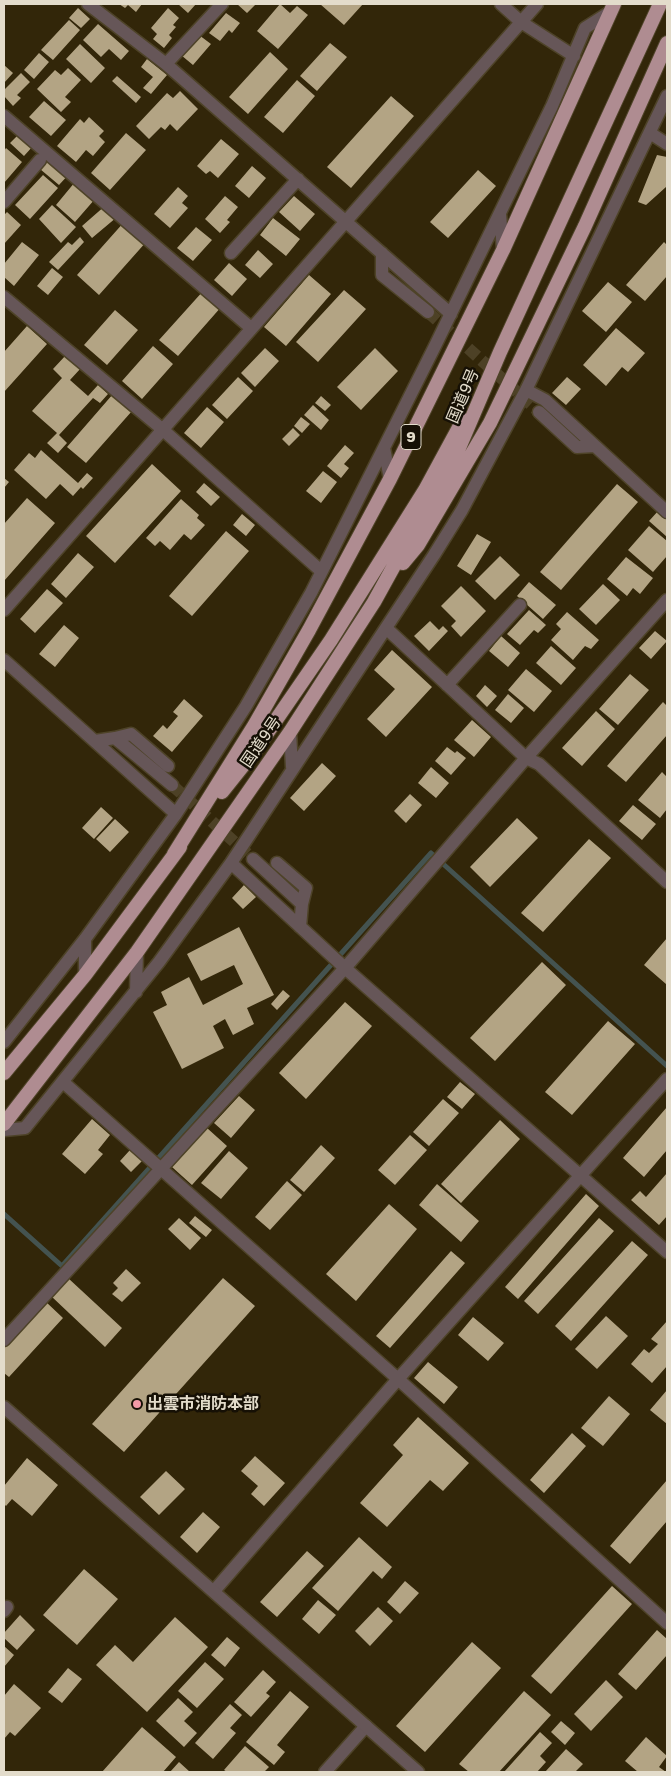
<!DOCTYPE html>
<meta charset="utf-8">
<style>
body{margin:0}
#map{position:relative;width:671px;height:1776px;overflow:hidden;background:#322609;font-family:"Golos Text",sans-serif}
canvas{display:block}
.frame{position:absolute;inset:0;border:5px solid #e3dccb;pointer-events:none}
</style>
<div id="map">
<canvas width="671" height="1776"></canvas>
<div class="frame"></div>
</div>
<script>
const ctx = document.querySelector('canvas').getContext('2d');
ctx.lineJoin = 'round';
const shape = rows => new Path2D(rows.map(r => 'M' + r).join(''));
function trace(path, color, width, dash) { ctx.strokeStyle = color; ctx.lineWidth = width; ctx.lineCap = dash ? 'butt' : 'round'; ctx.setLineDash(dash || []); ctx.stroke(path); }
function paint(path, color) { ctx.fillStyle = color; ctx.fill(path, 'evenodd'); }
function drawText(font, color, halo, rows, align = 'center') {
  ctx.font = font + ' "Golos Text","Noto Sans JP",sans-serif'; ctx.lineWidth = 5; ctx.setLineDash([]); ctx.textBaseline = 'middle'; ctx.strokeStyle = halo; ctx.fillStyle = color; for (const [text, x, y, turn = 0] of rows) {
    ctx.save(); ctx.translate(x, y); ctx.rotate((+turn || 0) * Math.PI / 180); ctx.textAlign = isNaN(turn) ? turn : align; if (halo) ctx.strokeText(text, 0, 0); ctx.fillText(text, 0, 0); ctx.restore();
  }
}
trace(shape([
 [4,1214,62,1266,431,853,667,1066]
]), '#445350', 5);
paint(shape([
 [119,4,142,4,136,12,128,5,125,8],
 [178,4,196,4,188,13],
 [237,4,256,4,247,13],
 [280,4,290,13,297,6,308,15,278,49,257,31],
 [320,4,363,4,344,25],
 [78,8,90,19,81,28,69,18],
 [168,8,179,18,173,25,176,27,169,35,172,38,164,48,153,39,157,34,151,28],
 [226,13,240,23,232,33,229,30,220,41,209,33],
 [69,20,80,30,53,60,41,50],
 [98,24,129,51,121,60,109,49,101,57,83,40],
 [199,35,211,44,193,65,181,55],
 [330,43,347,57,317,91,300,76],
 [80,44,105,68,91,83,66,59],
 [270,52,288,69,248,114,229,97],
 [39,53,49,62,34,79,24,70],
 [147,59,167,75,151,94,143,88,153,77,141,67],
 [4,65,13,73,4,83],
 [68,68,81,80,65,97,71,102,61,112,37,89,55,70,61,75],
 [21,73,30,82,17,95,21,98,13,106,4,96,4,90],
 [117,76,141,97,136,103,112,81],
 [297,80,315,96,283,133,264,117],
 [180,91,198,109,177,131,170,124,165,130,161,127,149,139,136,126,167,93,173,98],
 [391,96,414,116,351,188,327,167],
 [44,101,66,120,51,136,29,117],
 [89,117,104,131,99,136,105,142,93,156,86,150,76,162,57,146,80,119,84,123],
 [20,133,33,146,24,156,10,143],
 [126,133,146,150,110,190,91,173],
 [221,139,239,154,218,178,210,171,206,174,197,166],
 [6,148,22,162,4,183,4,151],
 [657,155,667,157,667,183,666,187,646,205,638,202],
 [51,156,70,173,59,185,40,169],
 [252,166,266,178,249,198,235,186],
 [478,170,496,186,448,238,430,222],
 [43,175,58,188,30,219,15,205],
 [75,182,95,199,75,222,56,205],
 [178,187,188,196,182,203,188,208,170,228,154,214],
 [225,196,238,207,227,220,230,222,220,233,205,219],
 [294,196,315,214,300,231,279,212],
 [52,205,76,227,61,243,39,219],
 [106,205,117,217,92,238,82,226],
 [7,212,21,225,4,244,4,215],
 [273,218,300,239,286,256,260,235],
 [125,221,147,241,99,295,77,275],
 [196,227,212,240,193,261,177,248],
 [80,237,84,242,58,270,49,262,68,242,72,245],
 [22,242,39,255,14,286,4,277,4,264],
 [664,242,667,245,667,276,645,301,626,285],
 [258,250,273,264,260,278,245,265],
 [229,263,247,279,232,296,214,280],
 [52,268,63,277,48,295,37,286],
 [309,275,331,294,286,346,264,327],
 [608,282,632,302,606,332,582,311],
 [204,290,222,306,178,356,159,340],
 [344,290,366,309,318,362,296,342],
 [115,310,138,330,107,365,84,345],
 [27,326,47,344,4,392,4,352],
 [616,328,645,353,628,372,622,367,606,386,583,365],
 [153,346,173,364,142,399,122,381],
 [265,348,279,361,255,387,241,373],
 [375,348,398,371,361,410,337,387],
 [66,355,81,368,70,380,88,396,98,385,108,394,100,403,93,398,59,435,67,443,58,453,47,443,57,433,32,411,62,378,53,369],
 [238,377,253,391,227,419,212,405],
 [567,377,581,389,566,405,552,393],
 [113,394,132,411,86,463,67,447],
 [321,396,331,405,325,411,315,403],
 [313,405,329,420,321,430,304,415],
 [207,407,224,422,201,448,184,433],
 [301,417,310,424,302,433,294,426],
 [293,428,300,435,289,446,282,439],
 [345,445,354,453,344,464,349,468,341,478,327,466],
 [41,450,78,483,87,473,93,478,83,489,81,487,73,496,60,484,46,499,14,470,29,453,35,458],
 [152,464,181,491,115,563,86,536],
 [323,471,337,482,321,503,306,491],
 [4,478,9,482,4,488],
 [204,483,220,497,211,506,196,492],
 [617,484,638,502,561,590,540,572],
 [27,498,55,523,4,581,4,524],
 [181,499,199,515,197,518,205,525,191,540,184,534,170,550,160,541,155,546,146,538],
 [659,510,667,517,667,537,649,521],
 [242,514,255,525,246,536,233,525],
 [649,526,667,541,667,556,653,572,628,550],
 [226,531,249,551,192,616,169,596],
 [477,534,491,542,471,575,457,566],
 [78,553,94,567,66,598,51,584],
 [500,556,520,575,495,600,475,581],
 [626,557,653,578,640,594,633,588,627,596,607,579],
 [529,582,556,605,543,619,517,596],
 [603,584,620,600,596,625,579,609],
 [461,586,486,611,461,637,451,626,456,621,441,606],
 [47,589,63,603,35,633,20,619],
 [529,610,546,625,538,633,534,630,520,645,507,634],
 [567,612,599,640,591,649,585,646,573,660,551,640,561,629,556,624],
 [430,621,439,630,443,626,448,631,429,651,414,636],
 [64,625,79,638,55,667,39,654],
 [655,631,667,641,651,659,639,648],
 [501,636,520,653,508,667,489,651],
 [551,646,576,668,561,685,536,663],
 [392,650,432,687,386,737,367,719,395,689,374,670],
 [526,669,552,691,534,712,508,690],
 [630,674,649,690,618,725,599,709],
 [485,685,497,696,487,707,476,696],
 [508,694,524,708,511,723,495,710],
 [184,699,203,716,172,752,153,736,163,725,167,729,178,716,173,712],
 [663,702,667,706,667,735,626,782,607,766],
 [596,711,615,729,582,766,562,748],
 [472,720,491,737,474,757,454,740],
 [447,747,455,753,457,751,466,758,451,775,435,761],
 [322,763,336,776,304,811,290,798],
 [431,767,449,783,436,798,418,783],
 [662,772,667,777,667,809,660,818,638,800],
 [410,794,422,805,406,823,394,811],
 [633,805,656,824,642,840,619,821],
 [101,807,113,818,94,839,82,828],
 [517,818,538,838,490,887,470,867],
 [115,819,129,832,110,852,96,839],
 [589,839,611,858,543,932,521,913],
 [244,885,256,897,243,909,232,898],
 [239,927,274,995,247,1008,254,1024,233,1035,225,1019,213,1026,224,1048,182,1069,153,1012,167,1005,161,992,189,977,203,1005,243,984,234,965,201,981,187,954],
 [667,938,667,983,666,984,644,965],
 [542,962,566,985,495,1061,470,1038],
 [283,990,290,996,277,1010,271,1004],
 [345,1002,372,1026,306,1099,279,1073],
 [608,1021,635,1044,572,1115,545,1092],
 [460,1082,475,1094,462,1109,447,1097],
 [239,1096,255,1110,231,1138,214,1123],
 [443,1099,459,1113,429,1146,413,1132],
 [667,1107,667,1150,644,1177,623,1158],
 [92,1119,110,1135,98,1150,103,1154,85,1174,62,1154],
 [500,1120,520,1139,461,1203,441,1184],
 [207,1128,227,1146,192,1185,172,1167],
 [410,1135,427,1150,395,1185,378,1170],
 [321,1145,335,1158,304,1192,290,1180],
 [130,1150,142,1161,131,1172,120,1161],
 [229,1151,248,1168,221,1199,201,1183],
 [667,1173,667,1216,659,1225,631,1200,640,1191,646,1197],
 [287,1181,302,1195,270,1230,255,1217],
 [437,1184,479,1221,461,1242,419,1205],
 [586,1194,599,1206,518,1299,505,1287],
 [389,1204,417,1229,356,1301,326,1274],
 [195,1216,212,1230,206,1237,189,1223],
 [179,1218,201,1238,190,1250,168,1229],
 [599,1218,614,1231,538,1314,524,1301],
 [632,1241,648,1255,571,1341,555,1326],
 [451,1251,465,1263,390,1348,376,1336],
 [126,1269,141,1283,122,1302,112,1294,118,1288,113,1283],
 [68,1278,122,1328,105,1347,51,1296],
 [223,1278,255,1306,124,1452,92,1424],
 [45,1301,63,1318,9,1377,4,1373,4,1347],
 [606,1316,628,1336,597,1369,575,1349],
 [473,1317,504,1343,488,1361,458,1335],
 [667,1321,667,1366,652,1383,631,1364,644,1349,649,1353,658,1344,651,1339],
 [428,1362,458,1387,444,1404,414,1378],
 [667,1390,667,1424,650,1410],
 [609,1396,630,1414,603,1446,581,1428],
 [418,1417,469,1463,443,1491,430,1480,387,1527,360,1503,403,1455,393,1445],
 [572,1433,586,1446,544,1493,530,1480],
 [255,1456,285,1483,264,1506,251,1494,258,1486,241,1471],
 [27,1458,58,1485,32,1516,12,1499,6,1506,4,1504,4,1486],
 [166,1471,185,1489,159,1515,140,1497],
 [667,1480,667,1521,630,1564,610,1546],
 [203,1512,220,1527,197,1553,180,1537],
 [359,1537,392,1567,382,1579,373,1571,338,1611,312,1588],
 [307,1551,324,1566,277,1617,260,1602],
 [84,1569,118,1599,77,1645,43,1615],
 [405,1581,419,1593,400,1614,387,1602],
 [612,1586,632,1604,551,1694,531,1676],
 [318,1600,336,1615,319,1634,302,1619],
 [378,1607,393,1621,370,1646,355,1631],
 [20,1615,35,1630,17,1650,4,1638,4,1633],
 [175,1617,208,1647,147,1712,96,1665,115,1645,133,1662],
 [657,1630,667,1639,667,1655,636,1690,618,1674],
 [227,1637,240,1648,225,1667,211,1655],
 [472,1642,501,1668,425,1752,396,1726],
 [4,1646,14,1655,4,1667],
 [205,1662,224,1679,197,1708,178,1691],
 [68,1668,82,1679,62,1703,48,1692],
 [263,1670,276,1682,266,1693,270,1696,251,1717,234,1702],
 [606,1680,623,1697,591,1731,574,1714],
 [14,1684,41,1708,15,1736,10,1732,4,1739,4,1696],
 [290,1691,309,1707,277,1745,285,1752,274,1765,246,1742],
 [524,1691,551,1715,499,1772,469,1772,459,1764],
 [178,1698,193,1712,184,1721,197,1733,184,1747,156,1721],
 [230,1704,242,1715,230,1728,236,1733,213,1759,195,1743],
 [561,1721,575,1733,565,1745,551,1732],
 [142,1727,176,1757,163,1772,102,1772],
 [540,1732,552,1743,540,1756,546,1762,537,1772,504,1772],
 [646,1737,667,1756,659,1767,666,1772,638,1772,625,1761],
 [245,1746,269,1767,264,1772,227,1772,224,1770],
 [566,1749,583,1764,575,1772,545,1772],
 [179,1762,190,1772,170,1772]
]), '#b3a484');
trace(shape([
 [428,312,539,412],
 [172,785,253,859]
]), '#4d4126', 12, [12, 6]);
const minor = shape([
 [88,4,166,64,451,314],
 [501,4,521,22,574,56],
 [166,64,222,4],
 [4,116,251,328],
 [650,133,667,144],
 [4,202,40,160],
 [500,214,503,250],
 [231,253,298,179],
 [382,253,382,275,428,312],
 [4,297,162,429,321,571],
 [526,390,545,400,667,512],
 [539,412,577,447,595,446],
 [384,448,390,479],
 [4,610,537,4],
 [386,628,526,758,539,764,667,882],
 [4,660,176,814],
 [447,685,520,605],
 [290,732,292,767],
 [115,738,131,734,168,766],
 [95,741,115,738,172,785],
 [253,859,302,904,300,927],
 [231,863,345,968,667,1252],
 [277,863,306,888,302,904],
 [85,975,85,939],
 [136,992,137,952],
 [4,1042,85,939,176,814,246,706,311,593,434,348,552,106,585,28,610,12],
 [63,1082,398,1379,667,1623],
 [4,1130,25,1128,159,962,231,863,434,555,462,510,526,390,667,96],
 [4,1340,345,968,526,758,667,600],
 [214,1591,398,1379,667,1079],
 [4,1611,7,1607],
 [325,1772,366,1726]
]);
const tertiary = shape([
 [4,1407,418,1772]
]);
const trunk = shape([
 [403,563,418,545,490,423,585,226,667,43],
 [222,792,254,752,331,640,425,490,463,420],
 [174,854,254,726,309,630,390,479,503,250,614,4],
 [4,1073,85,975,180,847],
 [4,1124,137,952,290,732,374,602,459,448,500,352,660,4]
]);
trace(minor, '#4e4328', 15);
trace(tertiary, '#4e4328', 15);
trace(trunk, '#4e4328', 16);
trace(minor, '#665658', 12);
trace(tertiary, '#665658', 12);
trace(trunk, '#af8c91', 14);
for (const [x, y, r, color] of [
 [137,1404,5,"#f39aa7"]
]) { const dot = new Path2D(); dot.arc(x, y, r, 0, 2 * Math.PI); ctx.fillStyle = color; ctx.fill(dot); trace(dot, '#161005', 2); }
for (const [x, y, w] of [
 [411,437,20]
]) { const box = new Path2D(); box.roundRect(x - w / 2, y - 12.5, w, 25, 4); ctx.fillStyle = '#161005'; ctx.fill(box); trace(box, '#e3dccb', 1); }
drawText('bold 15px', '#e3dccb', null, [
 ["9",411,437]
]);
drawText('16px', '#e3dccb', '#161005', [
 ["国道9号",463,396,-67],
 ["国道9号",261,742,-56]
]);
drawText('bold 16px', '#e3dccb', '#161005', [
 ["出雲市消防本部",147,1404]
], 'left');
</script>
